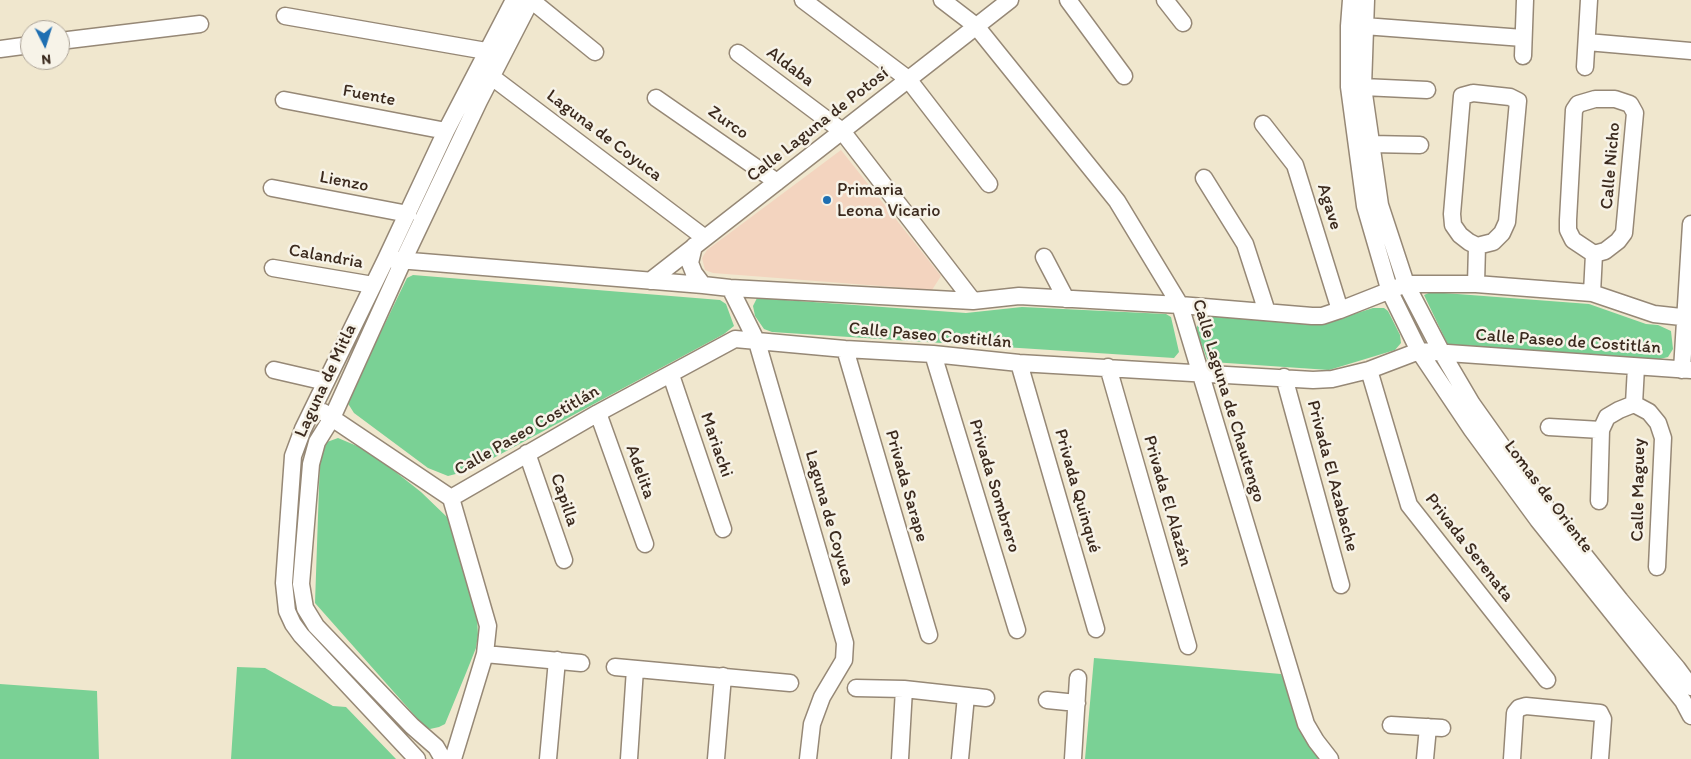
<!DOCTYPE html>
<meta charset="utf-8">
<style>
body{margin:0}
#map{position:relative;width:1691px;height:759px;overflow:hidden;background:#f0e7ce;font-family:Itim,sans-serif}
canvas{display:block}
.north{position:absolute;left:20px;top:20px;width:50px;height:50px;box-sizing:border-box;background:#f7f3e8;border:1px solid #aca397;border-radius:50%;rotate:175deg;font-size:14px;font-weight:700;line-height:20px;text-align:center;color:#3b2a1e}
.north::after{content:'';display:block;margin:auto;width:18px;height:22px;background:#1f6fb2;clip-path:polygon(50% 0,100% 100%,50% 72%,0 100%)}
</style>
<div id="map">
<canvas width="1691" height="759"></canvas>
<div class="north">N</div>
</div>
<script>
const ctx = document.querySelector('canvas').getContext('2d');
ctx.lineJoin = 'round';
function paint(path, color) { ctx.fillStyle = color; ctx.fill(path, 'evenodd'); }
const shape = rows => new Path2D(rows.map(r => 'M' + r).join(''));
function trace(path, color, width, dash) { ctx.strokeStyle = color; ctx.lineWidth = width; ctx.lineCap = dash ? 'butt' : 'round'; ctx.setLineDash(dash || []); ctx.stroke(path); }
function drawText(font, color, halo, rows, align = 'center') {
  ctx.font = font + ' Itim,sans-serif'; ctx.lineWidth = 5; ctx.setLineDash([]); ctx.textBaseline = 'middle'; ctx.strokeStyle = halo; ctx.fillStyle = color; for (const [text, x, y, turn = 0] of rows) {
    ctx.save(); ctx.translate(x, y); ctx.rotate((+turn || 0) * Math.PI / 180); ctx.textAlign = isNaN(turn) ? turn : align; if (halo) ctx.strokeText(text, 0, 0); ctx.fillText(text, 0, 0); ctx.restore();
  }
}
paint(shape([
 [841,150,941,276,932,290,713,273,705,270,702,258,707,250]
]), '#f3d4bf');
paint(shape([
 [413,275,720,300,726,304,734,326,724,334,471,470,448,476,428,468,354,413,347,402,407,278],
 [1431,292,1589,304,1646,324,1658,325,1671,331,1673,349,1668,357,1660,359,1448,345,1424,295],
 [757,298,966,313,1022,307,1166,314,1171,317,1179,352,1174,358,772,332,764,329,755,316,753,306],
 [1373,308,1384,308,1388,311,1400,335,1401,343,1395,350,1329,370,1212,362,1207,359,1196,329,1200,320,1205,316,1314,325,1332,321],
 [338,438,369,451,421,492,448,518,477,617,478,635,476,648,466,673,445,724,439,727,430,729,424,726,315,603,320,458,327,442],
 [1094,658,1281,674,1318,759,1085,759],
 [237,667,265,668,333,706,346,707,396,759,231,759],
 [0,684,97,691,99,759,0,759]
]), '#7ad195');
const minor = shape([
 [531,0,595,52],
 [803,0,908,79,989,184],
 [942,0,976,26,1117,201,1180,305,1306,724,1316,741,1330,759],
 [1068,0,1124,76],
 [1165,0,1183,23],
 [1351,0,1349,26,1349,87,1365,206,1390,292,1419,351,1472,430,1538,520,1683,701,1691,716],
 [1366,0,1363,87,1380,205,1406,284,1442,353,1472,404,1538,497,1620,600,1677,668,1691,687],
 [285,16,486,51,494,55],
 [1364,26,1523,38],
 [60,41,200,24],
 [1587,42,1691,51],
 [0,49,30,45],
 [738,53,842,131,973,301],
 [1523,56,1525,0],
 [1585,67,1589,0],
 [484,71,705,238],
 [1363,87,1427,90],
 [1473,93,1510,97,1518,101,1507,222,1502,233,1493,242,1477,246,1469,242,1460,235,1453,225,1452,214,1462,96,1473,93],
 [656,98,777,182],
 [1595,99,1615,99,1630,104,1635,113,1624,233,1618,241,1605,251,1594,254,1573,240,1568,230,1568,220,1574,110,1578,104,1595,99],
 [284,100,446,131],
 [1263,124,1295,165,1340,310],
 [1371,144,1420,145],
 [1204,178,1245,244,1267,312],
 [272,188,408,214],
 [694,246,690,263,694,273,703,285],
 [1044,257,1066,299],
 [386,259,703,285,730,288,973,301,1019,296,1180,305,1312,316,1322,316,1340,310,1406,284,1476,284,1592,293,1654,314,1691,318],
 [273,268,373,285],
 [650,281,1010,0],
 [1476,284,1477,246],
 [730,288,757,342,845,643,844,660,822,697,812,724,808,759],
 [1592,293,1594,254],
 [845,349,929,635],
 [933,354,1017,630],
 [1019,363,1096,629],
 [1108,367,1188,646],
 [274,370,326,382],
 [1369,370,1409,505,1547,680],
 [1682,370,1691,224],
 [671,375,723,529],
 [1284,377,1341,585],
 [1634,404,1649,412,1658,423,1663,438,1657,567],
 [1634,404,1636,367],
 [323,412,451,498,488,626,485,654,453,759],
 [598,413,645,544],
 [1549,427,1601,430],
 [527,453,564,560],
 [451,498,598,413,735,339,845,349,933,354,1019,363,1313,380,1332,379,1369,370,1419,351,1691,370],
 [1599,501,1601,430,1607,417,1619,410,1634,404],
 [485,654,581,663],
 [615,667,790,683],
 [856,688,904,689,986,698],
 [1047,700,1077,703],
 [1391,725,1442,728],
 [417,759,301,635,293,624,287,611,284,583,293,456,303,429,386,259,446,131,514,0],
 [443,759,436,747,412,726,316,626,305,608,301,584,311,464,317,442,332,418,403,261,479,101,531,0],
 [548,759,557,660],
 [629,759,635,669],
 [716,759,723,676],
 [900,759,904,689],
 [960,759,966,696],
 [1073,759,1078,678],
 [1425,759,1428,727],
 [1512,759,1515,713,1519,708,1526,706,1600,713,1603,719,1600,759]
]);
trace(minor, '#968876', 19);
trace(minor, '#fff', 16);
for (const [x, y, r, color] of [
 [827,200,5,"#1f6fb2"]
]) { const dot = new Path2D(); dot.arc(x, y, r, 0, 2 * Math.PI); ctx.fillStyle = color; ctx.fill(dot); trace(dot, '#f7f3e8', 2); }
drawText('18px', '#3b2a1e', '#f7f3e8', [
 ["Aldaba",790,67,37],
 ["Fuente",369,96,11],
 ["Zurco",728,123,35],
 ["Calle Laguna de Potosí",818,125,-38],
 ["Laguna de Coyuca",604,136,37],
 ["Calle Nicho",1611,166,-85],
 ["Lienzo",344,182,11],
 ["Agave",1329,207,73],
 ["Calandria",326,257,10],
 ["Calle Paseo Costitlán",930,336,5],
 ["Calle Paseo de Costitlán",1568,342,4],
 ["Laguna de Mitla",326,381,-65],
 ["Calle Laguna de Chautengo",1228,401,73],
 ["Calle Paseo Costitlán",527,431,-30],
 ["Mariachi",716,445,71],
 ["Adelita",640,472,70],
 ["Privada El Azabache",1332,476,75],
 ["Privada Sarape",906,486,74],
 ["Privada Sombrero",994,486,73],
 ["Calle Maguey",1639,490,-89],
 ["Privada Quinqué",1077,491,74],
 ["Lomas de Oriente",1548,497,53],
 ["Capilla",564,500,71],
 ["Privada El Alazán",1167,501,74],
 ["Laguna de Coyuca",829,518,74],
 ["Privada Serenata",1469,548,52]
]);
drawText('18px', '#3b2a1e', '#f7f3e8', [
 ["Primaria",837,190],
 ["Leona Vicario",837,211]
], 'left');
</script>
